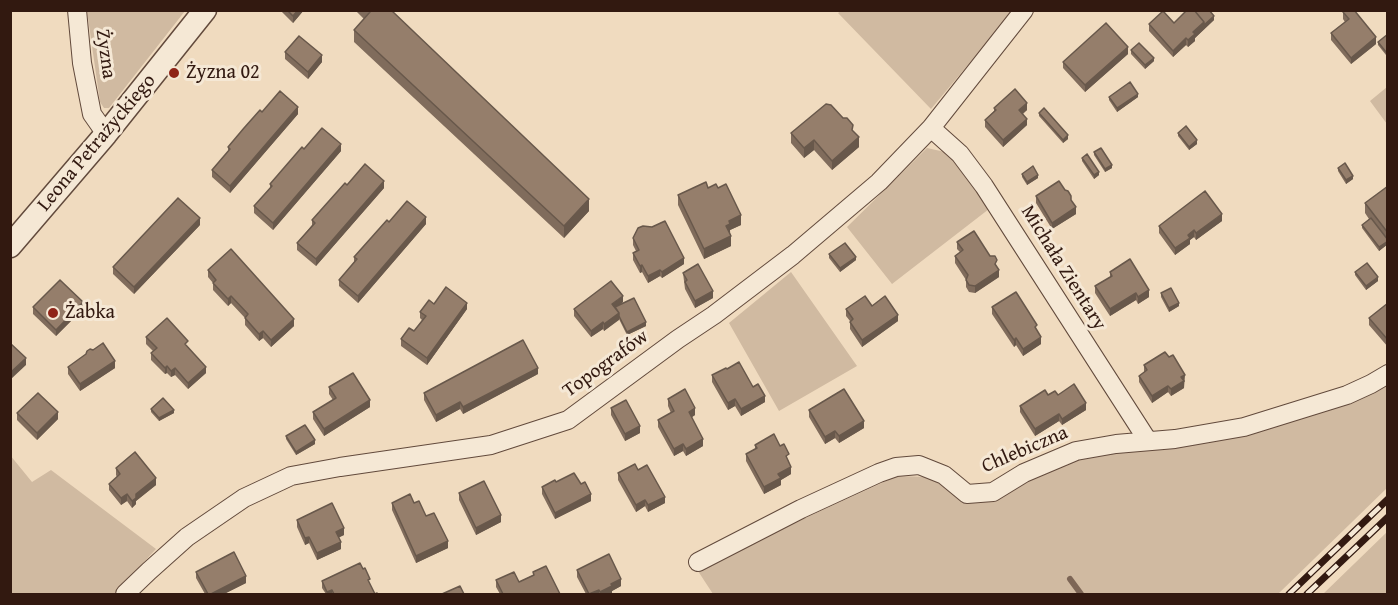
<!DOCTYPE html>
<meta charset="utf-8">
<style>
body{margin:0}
#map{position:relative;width:1398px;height:605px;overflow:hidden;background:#f0dbbf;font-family:"Gentium Book Plus",serif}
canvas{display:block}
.frame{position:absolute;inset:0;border:12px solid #321910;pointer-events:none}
</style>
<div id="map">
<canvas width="1398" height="605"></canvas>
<div class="frame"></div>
</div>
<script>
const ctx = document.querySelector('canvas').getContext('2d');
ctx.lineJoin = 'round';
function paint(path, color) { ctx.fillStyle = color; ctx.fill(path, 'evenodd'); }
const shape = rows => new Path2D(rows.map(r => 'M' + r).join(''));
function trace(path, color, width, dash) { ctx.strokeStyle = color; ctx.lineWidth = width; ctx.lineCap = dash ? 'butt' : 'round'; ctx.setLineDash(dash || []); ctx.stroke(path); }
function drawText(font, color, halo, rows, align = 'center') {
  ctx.font = font + ' "Gentium Book Plus",serif'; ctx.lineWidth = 6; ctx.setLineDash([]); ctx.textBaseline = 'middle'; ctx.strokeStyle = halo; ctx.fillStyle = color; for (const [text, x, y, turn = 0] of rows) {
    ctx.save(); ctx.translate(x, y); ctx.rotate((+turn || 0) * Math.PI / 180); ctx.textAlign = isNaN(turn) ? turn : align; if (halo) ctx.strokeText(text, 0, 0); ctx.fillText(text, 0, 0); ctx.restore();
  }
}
paint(shape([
 [842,10,1013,11,931,109,838,13],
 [87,11,185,11,109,108,104,108,100,102],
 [1387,87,1387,124,1370,101],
 [927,148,945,152,968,175,989,209,892,284,847,227],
 [791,272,857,366,779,411,729,323],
 [1387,382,1387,488,1278,594,713,594,696,568,897,476,931,477,967,501,1080,456,1173,445],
 [10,455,32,482,51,470,156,549,114,594,11,594],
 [1387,532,1387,594,1323,594]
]), '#d0baa1');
trace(shape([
 [1070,579,1081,594]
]), '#7d6656', 6);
const minor = shape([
 [77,10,82,63,92,114,106,134],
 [931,128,960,154,984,186,1148,441],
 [698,562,801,509,879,473,896,467,919,465,944,475,967,494,993,492,1024,473,1076,451,1116,444,1175,439,1244,427,1347,395,1371,384,1388,374],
 [125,594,149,571,187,537,244,498,291,476,340,467,491,445,568,420,678,339,714,315,793,255,879,182,931,128,1024,10]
]);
const tertiary = shape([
 [10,246,106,134,205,10]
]);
trace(minor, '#624a3c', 20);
trace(tertiary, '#624a3c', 25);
trace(minor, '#f5e8d5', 18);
trace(tertiary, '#f5e8d5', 22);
const rail = shape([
 [1289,594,1388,499],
 [1307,594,1388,517]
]);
trace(rail, '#321910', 7);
trace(rail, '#f5e8d5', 4.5, [14]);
paint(shape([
 [280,10,304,10,293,23],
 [355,10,391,10,589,211,564,238,354,42,354,30,364,19],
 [1343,12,1376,44,1351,64,1331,40,1331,33,1345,22,1343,19],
 [1214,20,1195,38,1195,41,1188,47,1186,45,1173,57,1149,31,1149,24],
 [1388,34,1386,55,1378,45,1378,42],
 [1131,50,1154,61,1145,69,1131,54],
 [285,52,322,62,308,79,285,59],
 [1128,54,1085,92,1063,68,1063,62],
 [1109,97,1138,97,1117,112,1109,100],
 [994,108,1027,110,1023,114,1027,125,1003,147,985,127,985,120,994,111],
 [262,112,298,114,230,193,212,177,212,170,228,152,228,147],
 [1039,113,1068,139,1063,143,1039,116],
 [852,130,859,147,832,170,814,150,804,158,791,143,791,133],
 [1178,133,1197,144,1189,150,1178,136],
 [304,149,341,151,273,230,254,213,254,206,270,189,270,184],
 [1094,152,1112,168,1105,172,1094,155],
 [1082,158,1099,175,1094,179,1082,161],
 [1338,168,1353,179,1346,184,1338,171],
 [1022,174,1038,178,1027,185,1022,177],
 [347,185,384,188,316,266,297,250,297,243,312,225,312,220],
 [1388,186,1388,244,1379,251,1362,228,1362,225,1369,219,1365,213,1365,203],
 [708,188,718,188,741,225,730,230,731,246,704,259,678,205,678,195],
 [1036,196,1071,201,1076,214,1052,229,1036,203],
 [1222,221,1196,240,1194,237,1190,240,1190,244,1175,255,1159,233,1159,226],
 [389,222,426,224,358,303,339,286,339,280,354,262,354,257],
 [200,225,134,294,113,274,113,267],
 [633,238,684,264,662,278,660,276,648,283,642,272,640,273,633,260,633,253,636,251,633,245],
 [957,242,990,256,997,267,999,277,975,293,969,292,966,287,966,280,955,263,955,256,960,252,957,249],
 [829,254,856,260,840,272,829,258],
 [208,270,294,326,271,347,263,338,259,341,245,325,245,318,231,303,228,306,213,290,213,283,208,277],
 [1110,272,1149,297,1138,304,1136,300,1110,316,1095,293,1095,286,1110,277],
 [1355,272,1378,281,1366,290,1355,275],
 [683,273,713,298,695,308,685,289],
 [1161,293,1179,306,1169,312,1161,297],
 [623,302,621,304,646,326,627,335,619,319,604,331,603,329,591,337,574,316,574,309],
 [1388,303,1388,347,1369,325,1369,318],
 [434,304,467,309,427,365,401,346,401,339,414,331,422,320,420,318,420,312],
 [872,306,898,321,862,347,850,329,850,321,846,316,846,309],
 [33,307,83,309,56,336,33,314],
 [992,307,1037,331,1041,344,1023,356,1016,345,1014,347,992,314],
 [146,337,188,347,206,373,188,389,175,375,171,377,167,373,165,374,151,360,151,353,153,351,146,344],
 [1144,365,1185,381,1184,382,1184,388,1171,396,1168,392,1152,403,1139,382,1139,376,1144,372],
 [68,367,115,368,80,391,68,374],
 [727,369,753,387,765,402,741,416,735,406,728,410,712,382,712,375],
 [538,374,463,414,460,409,436,422,424,400,424,393],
 [329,387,370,407,324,436,313,419,313,412,333,400,329,394],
 [1048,395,1058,395,1086,410,1062,425,1059,421,1035,436,1020,412,1020,406],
 [668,399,695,415,692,417,703,446,686,456,683,451,674,456,658,427,658,420,671,413,668,406],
 [611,408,640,433,625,441,611,415],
 [151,409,174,413,159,421,151,412],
 [809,410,864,428,839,443,835,438,825,444,809,417],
 [17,413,58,419,37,440,17,420],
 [286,436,315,444,296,455,286,439],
 [755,445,789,461,789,462,791,474,781,480,781,485,764,494,746,461,746,454,755,449],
 [116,468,156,485,136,501,136,504,132,508,127,501,121,505,109,490,109,484,117,477,116,475],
 [638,470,665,503,648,512,645,506,636,512,618,480,618,473],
 [556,482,581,484,591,501,555,519,542,494,542,487],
 [459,493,501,522,476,535,459,500],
 [392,503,426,516,448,548,416,563,392,510],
 [297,520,344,535,339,537,341,549,317,560,309,543,305,545,297,527],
 [577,570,621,586,612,591,612,593,609,594,586,594,577,577],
 [196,572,246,583,224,594,205,594,196,578],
 [533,572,560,594,500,594,496,587,496,580,519,582,533,575],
 [322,581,370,585,375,594,378,594,326,594,322,588]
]), '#806c5c');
paint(shape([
 [298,10,304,10,293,23,293,16],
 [1214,16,1214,20,1195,38,1195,41,1188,47,1188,40,1193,32,1204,22],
 [1376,37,1376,44,1351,64,1351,58],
 [1186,38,1186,45,1173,57,1173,51],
 [1128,47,1128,54,1085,92,1085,85],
 [322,55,322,62,308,79,308,72],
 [1154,58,1154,61,1145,69,1145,65],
 [1138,94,1138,97,1117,112,1117,108],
 [1027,103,1027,110,1019,116,1019,110],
 [298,107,298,114,230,193,230,186],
 [1027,119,1027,125,1003,147,1003,140],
 [1068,135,1068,139,1063,143,1063,140],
 [859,137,859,147,832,170,832,161],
 [814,140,814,150,804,158,804,148],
 [1197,140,1197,144,1189,150,1189,147],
 [341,144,341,151,273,230,273,223],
 [1112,165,1112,168,1105,172,1105,169],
 [1099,172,1099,175,1094,179,1094,175],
 [1038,175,1038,178,1027,185,1027,182],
 [1353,176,1353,179,1346,184,1346,180],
 [384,181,384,188,316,266,316,259],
 [589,199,589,211,564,238,564,226],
 [1076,207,1076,214,1052,229,1052,223],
 [1222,214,1222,221,1196,240,1196,233],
 [741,215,741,225,730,230,730,233,726,235,726,226,729,221],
 [426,217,426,224,358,303,358,296],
 [200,218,200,225,134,294,134,287],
 [1194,230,1194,237,1190,240,1190,244,1175,255,1175,248,1188,235],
 [731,236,731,246,704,259,704,249],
 [1388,241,1388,244,1379,251,1379,247],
 [856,257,856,260,840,272,840,268],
 [684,258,684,264,662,278,662,272],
 [642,265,642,272,640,273,640,266],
 [660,270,660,276,648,283,648,276],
 [999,270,999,277,975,293,975,286],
 [1378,277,1378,281,1366,290,1366,286],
 [1149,290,1149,297,1138,304,1138,297],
 [713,291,713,298,695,308,695,301],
 [1136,293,1136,300,1110,316,1110,309],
 [231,296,231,303,228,306,228,299],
 [623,296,623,302,612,311,612,304],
 [83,302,83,309,56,336,56,330],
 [467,303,467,309,427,365,427,358],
 [1179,303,1179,306,1169,312,1169,308],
 [619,313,619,320,604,331,604,324],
 [898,315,898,321,862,347,862,340],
 [294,319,294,326,271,347,271,340],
 [603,322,603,329,591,337,591,331],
 [646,322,646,326,627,335,627,332],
 [263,331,263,338,259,341,259,334],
 [1041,337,1041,344,1023,356,1023,349],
 [1016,338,1016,345,1014,347,1014,340],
 [26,358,26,365,10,380,10,373],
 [115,361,115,368,80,391,80,384],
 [167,366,167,373,165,374,165,368],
 [206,367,206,373,188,389,188,383],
 [175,368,175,375,171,377,171,371],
 [538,368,538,374,463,414,463,407],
 [1185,375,1184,388,1171,396,1171,389,1181,377],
 [1168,386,1168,392,1152,403,1152,396],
 [765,396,765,402,741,416,741,409],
 [735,399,735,406,728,410,728,403],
 [370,400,370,407,324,436,324,429],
 [460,402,460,409,436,422,436,415],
 [1086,403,1086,410,1062,425,1062,419],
 [695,408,695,415,689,419,689,412],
 [174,410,174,413,159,421,159,418],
 [58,412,58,419,37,440,37,433],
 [1059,414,1059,421,1035,436,1035,429],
 [864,421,864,428,839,443,839,436],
 [640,426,640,433,625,441,625,434],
 [835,431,835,438,825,444,825,437],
 [703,439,703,446,686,456,686,449],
 [315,440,315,444,296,455,296,452],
 [683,444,683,451,674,456,674,449],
 [791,467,791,474,781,480,781,485,764,494,764,487,778,474],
 [156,478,156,485,136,501,136,504,132,508,132,501,136,494],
 [127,494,127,501,121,505,121,498],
 [591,494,591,501,555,519,555,513],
 [665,497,665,503,648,512,648,505],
 [645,500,645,506,636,512,636,505],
 [501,515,501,522,476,535,476,528],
 [344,528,344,535,336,539,336,532],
 [309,537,309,543,305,545,305,538],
 [448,541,448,548,416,563,416,556],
 [341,542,341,549,317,560,317,553],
 [246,576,246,583,224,594,211,594],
 [621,579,621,586,612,591,612,593,609,594,600,594,600,592,611,584],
 [332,590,332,594,327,594,327,592],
 [599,590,599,594,590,594]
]), '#68584b');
const building = shape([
 [287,10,298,10,293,16,287,10],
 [368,10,391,10,589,199,564,226,354,30,370,12,368,10],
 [1187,10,1194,10,1204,22,1193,32,1195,34,1188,40,1186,38,1173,51,1149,24,1163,11,1174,23,1187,10],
 [1194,10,1209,10,1214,16,1204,25,1204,22,1194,10],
 [1345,10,1354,10,1376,37,1351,58,1331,33,1349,19,1343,12,1345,10],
 [1106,23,1128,47,1085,85,1063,62,1106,23],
 [1388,34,1388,51,1386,52,1378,42,1388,34],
 [299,36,322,55,308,72,285,52,299,36],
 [1139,43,1154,58,1145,65,1131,50,1139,43],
 [1130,82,1138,94,1117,108,1109,97,1130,82],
 [1015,89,1027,103,1019,110,1027,119,1003,140,985,120,996,110,994,108,1015,89],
 [280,91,298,107,230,186,212,170,230,149,228,147,244,128,260,110,262,112,280,91],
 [826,104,831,105,843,118,847,118,853,125,852,130,859,137,832,161,814,140,804,148,791,133,826,104],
 [1044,108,1068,135,1063,140,1039,113,1044,108],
 [1186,126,1197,140,1189,147,1178,133,1186,126],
 [322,128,341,144,273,223,254,206,272,186,270,184,302,147,304,149,322,128],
 [1101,148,1112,165,1105,169,1094,152,1101,148],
 [1087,154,1099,172,1094,175,1082,158,1087,154],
 [1345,163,1353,176,1346,180,1338,168,1345,163],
 [365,164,384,181,316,259,297,243,315,223,312,220,345,183,347,185,365,164],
 [1033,166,1038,175,1027,182,1022,174,1033,166],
 [1059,181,1065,190,1068,191,1071,196,1071,200,1076,207,1052,223,1036,196,1059,181],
 [706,182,708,188,716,184,718,188,726,184,741,215,729,221,730,224,726,226,731,236,704,249,678,195,706,182],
 [1388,186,1388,233,1365,203,1388,186],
 [1205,191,1222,214,1196,233,1194,230,1188,235,1190,238,1175,248,1159,226,1205,191],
 [178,198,200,218,134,287,113,267,178,198],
 [407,201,426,217,358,296,339,280,357,259,354,257,387,220,389,222,407,201],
 [1371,218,1388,240,1388,241,1379,247,1362,225,1371,218],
 [665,221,684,258,662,272,660,270,648,276,642,265,640,266,633,253,639,250,633,238,638,228,643,226,652,227,665,221],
 [974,231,990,256,995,256,997,260,995,264,999,270,975,286,969,285,966,280,968,275,955,256,963,250,957,242,974,231],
 [845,243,856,257,840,268,829,254,845,243],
 [231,249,294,319,271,340,263,331,259,334,245,318,248,314,231,296,228,299,213,283,216,280,208,270,231,249],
 [1130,259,1149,290,1138,297,1136,293,1110,309,1095,286,1112,276,1110,272,1130,259],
 [1367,263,1378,277,1366,286,1355,272,1367,263],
 [698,264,713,291,695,301,685,282,687,280,683,273,698,264],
 [60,280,83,302,56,330,33,307,60,280],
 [611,281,623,296,612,304,619,313,604,324,603,322,591,331,574,309,611,281],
 [446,287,467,303,427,358,401,339,409,328,414,331,426,316,420,312,429,300,434,304,446,287],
 [1171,288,1179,303,1169,308,1161,293,1171,288],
 [1016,292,1037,325,1035,327,1041,337,1023,349,1016,338,1014,340,992,307,1016,292],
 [865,296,872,306,885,296,898,315,862,340,850,322,853,319,846,309,865,296],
 [634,298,646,322,627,332,619,316,619,313,615,307,634,298],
 [1388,303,1388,340,1369,318,1388,303],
 [167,318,188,341,185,344,206,367,188,383,175,368,171,371,167,366,165,368,151,353,157,348,146,337,167,318],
 [523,340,538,368,463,407,460,402,436,415,424,393,523,340],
 [10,343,26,358,10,373,10,343],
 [103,343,115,361,80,384,68,367,86,354,87,351,90,349,93,350,103,343],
 [1165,352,1169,357,1173,355,1185,375,1181,377,1184,381,1171,389,1168,386,1152,396,1139,376,1147,370,1144,365,1165,352],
 [739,362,753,387,758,384,765,396,741,409,735,399,728,403,712,375,726,368,727,369,739,362],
 [353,373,370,400,324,429,313,412,336,398,329,387,353,373],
 [1074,384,1086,403,1062,419,1059,414,1035,429,1020,406,1045,390,1048,395,1055,391,1058,395,1074,384],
 [685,389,695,408,689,412,703,439,686,449,683,444,674,449,658,420,674,411,668,399,685,389],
 [844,389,864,421,839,436,835,431,825,437,809,410,844,389],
 [38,393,58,412,37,433,17,413,38,393],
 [163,398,174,410,159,418,151,409,163,398],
 [626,400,640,426,625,434,611,408,626,400],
 [305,425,315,440,296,452,286,436,305,425],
 [774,434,780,446,784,444,789,454,786,456,791,467,778,474,781,478,764,487,746,454,757,448,755,445,774,434],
 [135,452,156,478,136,494,136,498,132,501,127,494,121,498,109,484,120,474,116,468,135,452],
 [635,464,638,470,647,465,665,497,648,505,645,500,636,505,618,473,635,464],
 [574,473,581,484,585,482,591,494,555,513,542,487,555,480,556,482,574,473],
 [484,481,501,515,476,528,459,493,484,481],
 [410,494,414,503,419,501,426,516,434,513,448,541,416,556,392,503,410,494],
 [332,503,344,528,336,532,341,542,317,553,309,537,305,538,297,520,332,503],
 [234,552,246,576,211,594,208,594,196,572,234,552],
 [609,554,621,579,611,584,612,586,600,592,599,590,589,594,577,570,609,554],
 [360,563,363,569,365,568,370,579,368,580,375,594,377,593,378,594,334,594,332,590,327,592,322,581,360,563],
 [546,566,560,594,503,594,496,580,514,572,519,582,534,575,533,572,546,566],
 [460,586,464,594,442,594,460,586]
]);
paint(building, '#957e6b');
trace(building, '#68584b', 1.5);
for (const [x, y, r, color] of [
 [174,73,6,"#8f2418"],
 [53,313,6,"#8f2418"]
]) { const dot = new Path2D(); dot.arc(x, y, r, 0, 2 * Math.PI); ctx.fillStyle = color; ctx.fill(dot); trace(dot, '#f5e8d5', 2); }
drawText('20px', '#321910', '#f5e8d5', [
 ["Żyzna",105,54,82],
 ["Leona Petrażyckiego",97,143,-50],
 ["Michała Zientary",1063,268,58],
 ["Topografów",606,364,-36],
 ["Chlebiczna",1025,450,-23]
]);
drawText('20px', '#321910', '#f5e8d5', [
 ["Żyzna 02",186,73],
 ["Żabka",65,313]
], 'left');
</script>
